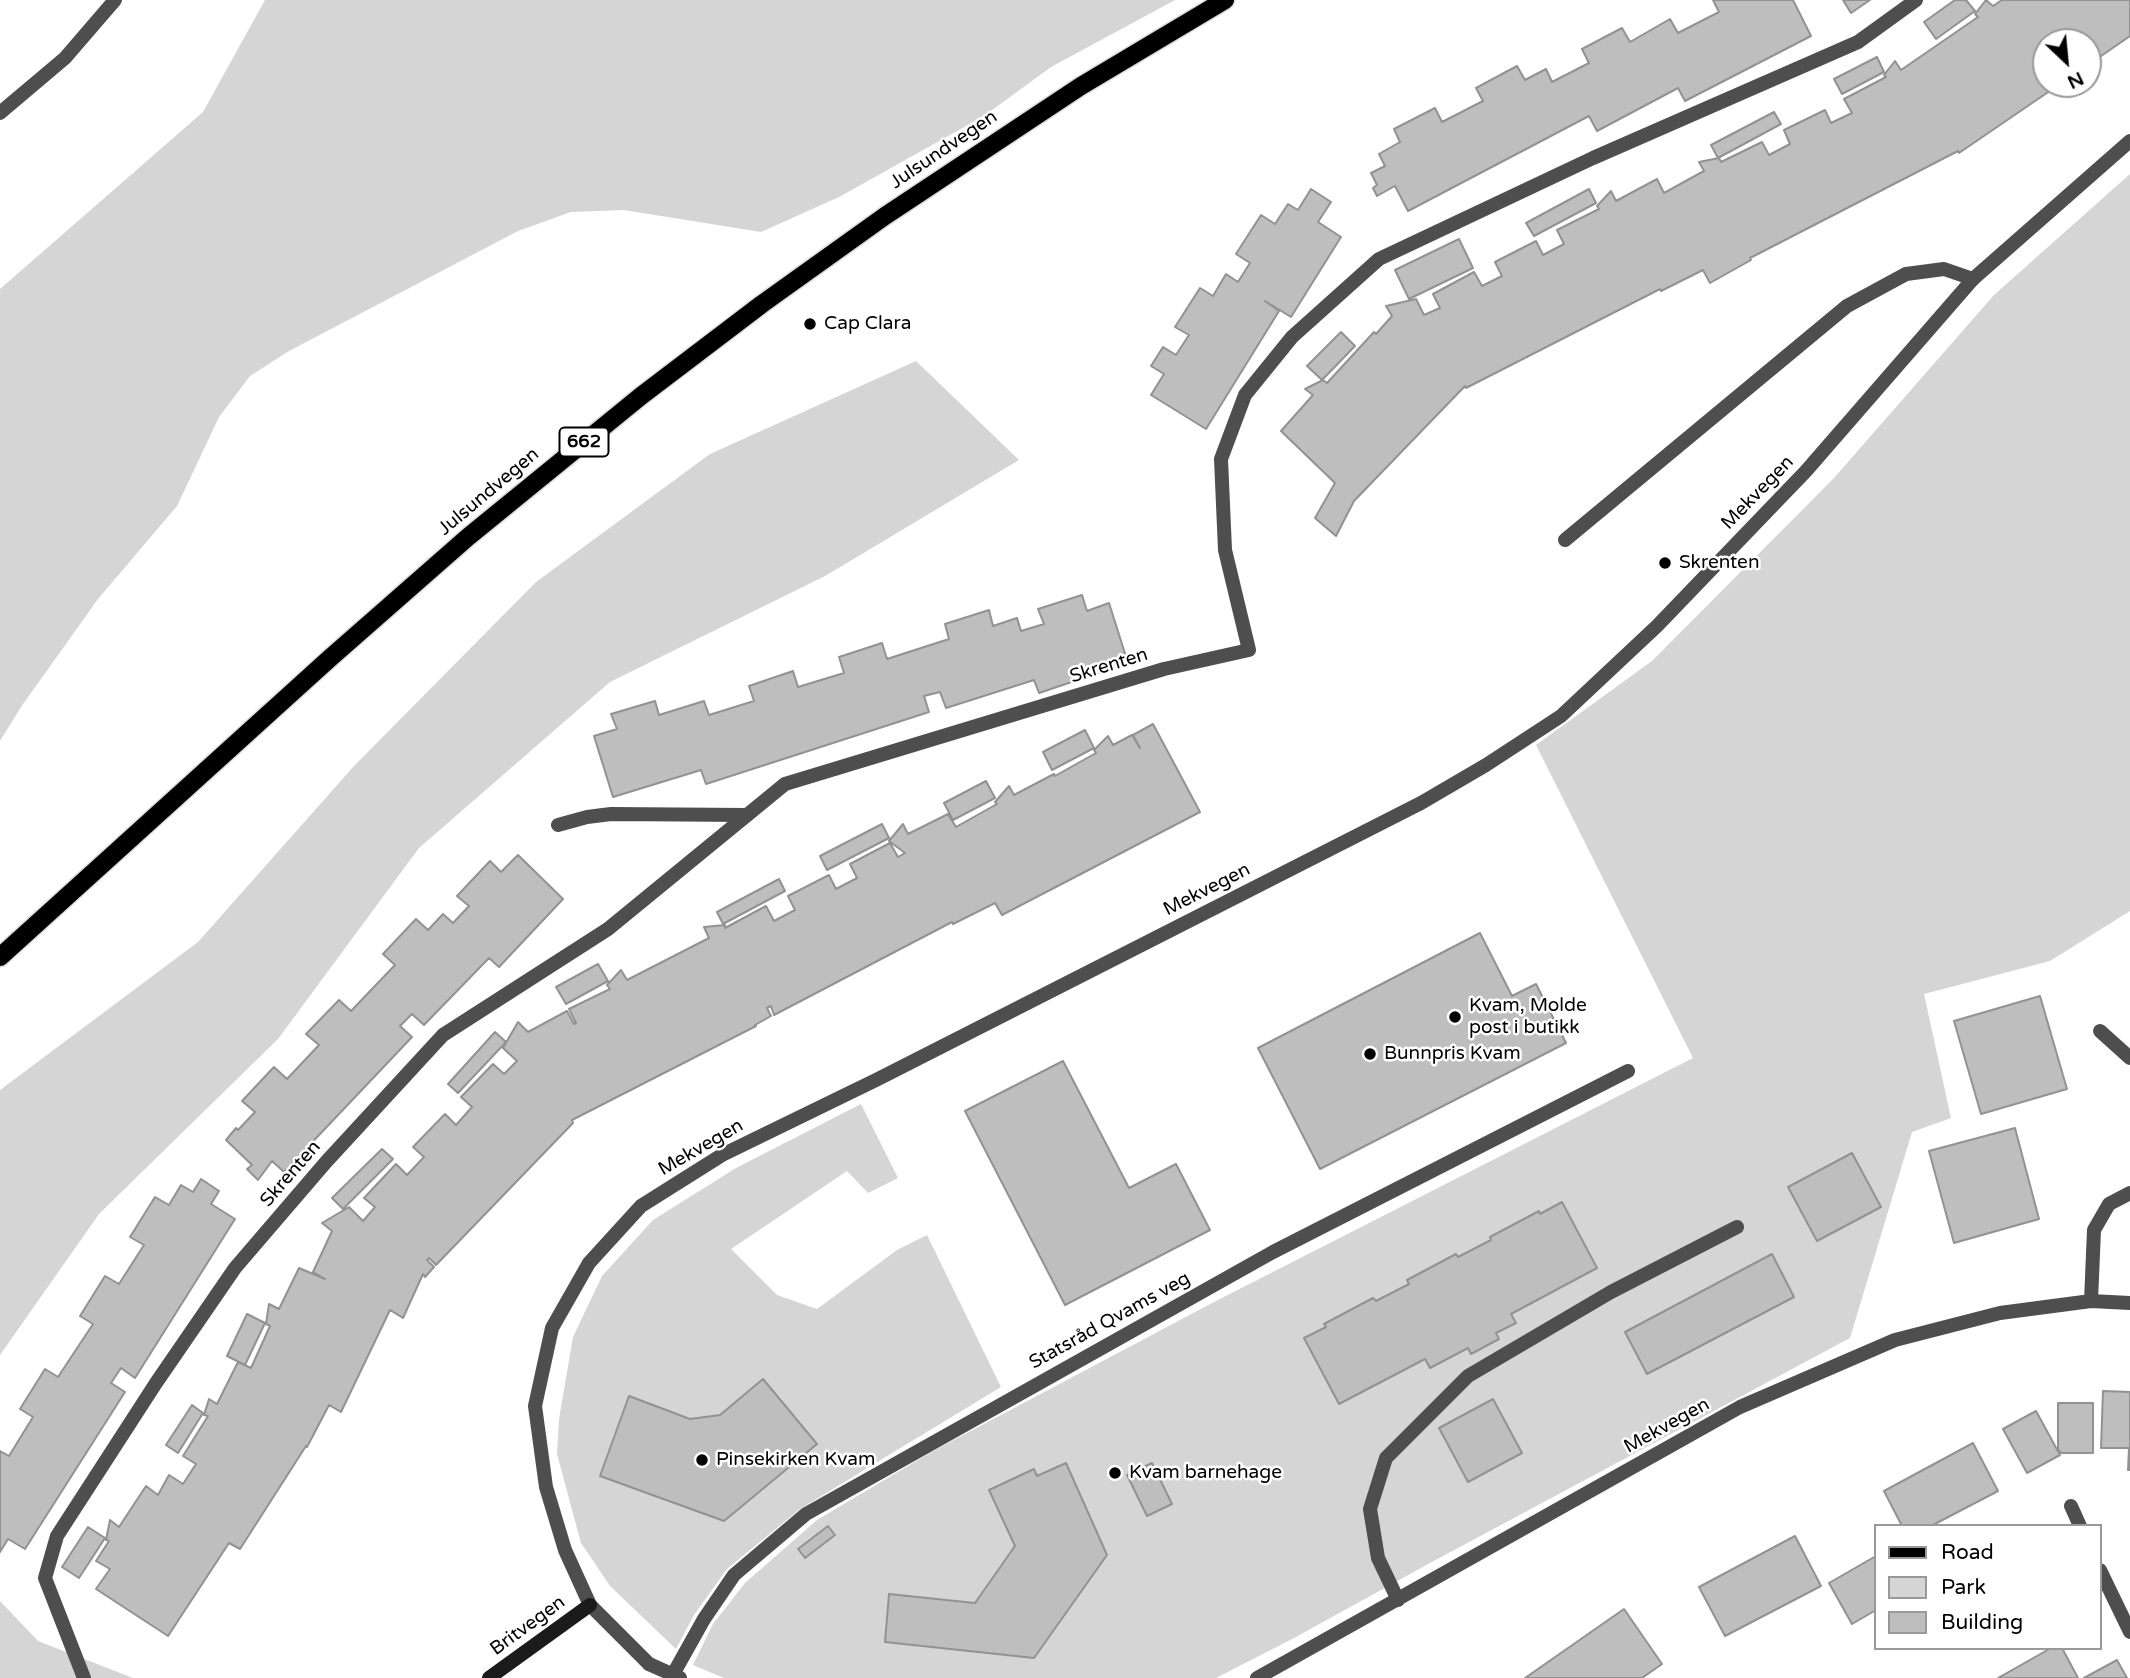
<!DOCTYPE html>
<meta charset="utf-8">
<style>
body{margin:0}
#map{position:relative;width:2130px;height:1678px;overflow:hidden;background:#fff;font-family:"Varela Round",sans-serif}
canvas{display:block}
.legend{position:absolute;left:1874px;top:1524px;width:228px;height:126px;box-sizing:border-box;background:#fff;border:2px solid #999;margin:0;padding:9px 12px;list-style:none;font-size:21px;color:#000}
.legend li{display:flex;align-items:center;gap:14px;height:35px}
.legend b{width:35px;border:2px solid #999}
.north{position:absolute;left:2032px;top:28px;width:70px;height:70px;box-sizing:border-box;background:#fff;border:2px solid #999;border-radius:50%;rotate:154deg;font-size:19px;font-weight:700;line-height:28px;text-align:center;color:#000}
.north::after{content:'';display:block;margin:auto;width:24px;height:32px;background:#000;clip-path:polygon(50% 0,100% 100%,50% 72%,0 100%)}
</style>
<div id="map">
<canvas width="2130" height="1678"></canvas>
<ul class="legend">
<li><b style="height:9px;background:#000"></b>Road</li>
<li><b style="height:19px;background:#d5d5d5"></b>Park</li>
<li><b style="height:19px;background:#bebebe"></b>Building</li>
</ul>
<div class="north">N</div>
</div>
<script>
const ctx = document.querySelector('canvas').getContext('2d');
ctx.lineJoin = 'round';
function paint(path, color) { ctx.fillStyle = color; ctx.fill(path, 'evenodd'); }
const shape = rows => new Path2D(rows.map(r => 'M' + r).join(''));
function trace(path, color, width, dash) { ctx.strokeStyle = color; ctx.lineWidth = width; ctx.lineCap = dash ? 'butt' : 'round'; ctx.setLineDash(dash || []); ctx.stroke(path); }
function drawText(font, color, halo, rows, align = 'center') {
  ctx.font = font + ' "Varela Round",sans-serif'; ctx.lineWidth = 5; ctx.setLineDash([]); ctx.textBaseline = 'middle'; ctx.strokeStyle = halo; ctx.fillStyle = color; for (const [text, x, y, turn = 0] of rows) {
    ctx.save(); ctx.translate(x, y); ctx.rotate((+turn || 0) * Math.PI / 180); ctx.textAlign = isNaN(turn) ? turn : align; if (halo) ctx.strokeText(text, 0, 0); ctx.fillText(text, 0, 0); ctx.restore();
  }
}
paint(shape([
 [265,0,1175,0,1051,67,984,116,839,197,761,232,624,210,571,212,518,231,289,351,250,376,219,417,177,506,98,599,21,707,0,741,0,289,203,112],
 [2130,174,2130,911,2050,961,1924,994,1951,1118,1912,1132,1850,1338,1430,1563,1294,1638,1216,1678,724,1678,693,1665,713,1624,745,1583,817,1520,935,1450,1214,1302,1693,1058,1536,745,1652,661,1834,478,1994,295],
 [916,361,1019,460,825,576,610,682,419,848,278,1039,99,1214,0,1355,0,1090,198,942,354,766,536,582,710,454],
 [861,1104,898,1178,868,1193,847,1171,731,1249,777,1295,817,1309,897,1250,927,1235,1001,1387,800,1509,727,1569,694,1615,676,1649,610,1586,581,1543,557,1454,559,1419,573,1337,602,1276,653,1220,736,1168],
 [0,1601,38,1641,133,1678,0,1678]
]), '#d5d5d5');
const building = shape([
 [1713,0,1793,0,1811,36,1685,101,1678,88,1597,131,1589,116,1408,211,1395,186,1377,196,1373,188,1377,185,1371,173,1385,166,1379,154,1400,142,1394,129,1435,108,1442,122,1483,101,1476,88,1517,66,1525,80,1546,69,1552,82,1589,63,1582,49,1622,28,1630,42,1670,19,1678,33,1719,12,1713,0],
 [1843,0,1870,0,1851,13,1843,0],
 [1955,0,1966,0,1975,11,1936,39,1924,22,1955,0],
 [1986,0,1993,6,2002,0,2130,0,2130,36,2088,65,2088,42,2046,42,2046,84,2060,84,1959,153,1958,151,1750,258,1751,260,1710,283,1703,270,1661,291,1660,289,1466,388,1465,386,1354,501,1336,536,1315,518,1335,483,1281,431,1313,395,1305,389,1323,380,1327,383,1374,332,1376,334,1392,316,1386,306,1416,299,1424,315,1440,308,1433,294,1474,272,1482,286,1502,276,1495,262,1536,241,1543,255,1564,244,1557,230,1599,209,1597,206,1611,191,1616,201,1657,179,1664,193,1704,171,1699,162,1719,158,1721,162,1762,142,1769,155,1790,144,1784,130,1825,110,1831,123,1852,113,1844,99,1886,77,1884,75,1895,61,1901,70,1978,17,1975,14,1986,0],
 [1877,57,1884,72,1842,94,1834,79,1877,57],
 [1774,112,1781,124,1718,158,1711,145,1774,112],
 [1311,189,1331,202,1318,222,1341,237,1291,317,1265,301,1279,311,1206,429,1151,395,1164,374,1151,366,1163,347,1176,355,1189,335,1175,327,1200,288,1213,296,1226,274,1238,282,1250,263,1236,254,1261,215,1275,224,1288,204,1298,210,1311,189],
 [1589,189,1596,203,1534,236,1526,223,1589,189],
 [1459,239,1473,268,1409,299,1395,270,1459,239],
 [1341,332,1355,346,1322,380,1307,366,1341,332],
 [1082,595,1087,611,1109,603,1128,663,1039,693,1034,680,946,708,940,692,924,696,929,712,706,784,701,770,613,797,594,736,617,729,611,714,655,701,659,715,704,701,709,715,754,701,749,686,793,671,798,687,844,673,839,657,882,643,887,659,949,639,945,624,989,610,993,626,1017,618,1021,631,1044,624,1038,609,1082,595],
 [1153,724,1200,812,1002,915,995,903,953,924,952,922,774,1015,771,1006,767,1008,771,1016,755,1025,756,1026,572,1120,573,1123,436,1265,429,1258,427,1260,434,1267,425,1277,423,1274,403,1318,390,1310,341,1412,329,1405,307,1447,306,1446,240,1549,229,1543,168,1636,96,1589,110,1569,96,1561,109,1541,106,1540,110,1520,119,1527,146,1486,158,1495,169,1475,183,1484,196,1464,183,1456,208,1416,204,1415,209,1399,217,1404,238,1362,251,1368,270,1326,266,1324,269,1304,279,1309,299,1268,325,1279,313,1272,332,1231,322,1223,349,1207,363,1221,375,1207,364,1198,396,1164,407,1175,424,1157,413,1147,445,1114,456,1125,472,1107,461,1097,493,1064,504,1074,517,1061,503,1048,518,1022,528,1032,567,1011,574,1024,576,1023,569,1009,610,989,607,985,621,970,627,980,709,938,704,927,725,925,725,928,766,906,774,921,795,910,788,896,829,875,836,889,857,878,850,864,890,843,898,857,905,853,889,841,903,824,908,834,948,814,956,827,997,804,995,802,1009,786,1014,795,1054,774,1055,776,1096,753,1094,750,1108,736,1113,745,1132,735,1140,748,1133,735,1153,724],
 [1085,730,1094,748,1052,770,1043,752,1085,730],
 [986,781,995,798,953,820,944,803,986,781],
 [882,824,889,838,827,870,820,856,882,824],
 [518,855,563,899,499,967,489,958,424,1025,412,1014,400,1026,412,1037,284,1172,272,1161,258,1180,247,1169,252,1165,226,1140,236,1128,238,1130,255,1112,242,1101,274,1067,287,1079,319,1045,306,1034,339,1000,351,1011,395,965,383,954,416,919,428,930,443,914,453,923,469,906,457,896,490,861,501,872,518,855],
 [779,879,785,891,723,924,717,912,779,879],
 [1480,933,1512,996,1536,984,1566,1043,1320,1169,1258,1048,1480,933],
 [598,964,608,981,566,1004,556,987,598,964],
 [2040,996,2067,1089,1981,1114,1954,1021,2040,996],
 [495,1032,506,1042,458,1093,448,1084,495,1032],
 [1063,1061,1129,1188,1176,1164,1210,1230,1065,1305,965,1111,1063,1061],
 [2015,1128,2039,1219,1954,1243,1929,1151,2015,1128],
 [382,1149,393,1159,343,1209,332,1198,382,1149],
 [1852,1153,1881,1207,1817,1241,1788,1187,1852,1153],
 [201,1179,219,1191,211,1204,235,1219,135,1378,121,1368,111,1383,125,1392,25,1549,8,1539,0,1552,0,1451,9,1456,33,1417,20,1409,45,1369,58,1377,93,1324,80,1316,105,1276,119,1284,144,1245,130,1237,155,1197,169,1205,181,1185,193,1192,201,1179],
 [1562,1202,1597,1268,1511,1314,1516,1323,1496,1333,1499,1339,1471,1354,1468,1348,1430,1368,1425,1359,1339,1404,1304,1338,1326,1327,1324,1324,1373,1298,1376,1301,1409,1284,1407,1280,1456,1254,1458,1257,1491,1240,1490,1237,1539,1211,1540,1214,1562,1202],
 [1772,1254,1794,1297,1647,1374,1625,1332,1772,1254],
 [247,1314,265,1323,245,1365,227,1356,247,1314],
 [763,1379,817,1444,724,1521,600,1476,629,1396,690,1419,720,1415,763,1379],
 [2103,1391,2130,1392,2130,1470,2128,1470,2129,1448,2101,1448,2103,1391],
 [1493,1399,1522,1453,1468,1482,1439,1428,1493,1399],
 [2058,1403,2093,1403,2093,1453,2061,1453,2058,1449,2058,1403],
 [192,1405,203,1413,178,1453,166,1445,192,1405],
 [2036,1411,2060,1455,2027,1473,2003,1429,2036,1411],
 [1973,1443,1998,1491,1931,1526,1902,1526,1884,1491,1973,1443],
 [1066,1463,1107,1555,1034,1658,885,1642,889,1594,975,1603,1015,1546,989,1490,1034,1469,1037,1476,1066,1463],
 [1152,1463,1172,1504,1147,1516,1127,1475,1152,1463],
 [828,1526,835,1535,805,1558,798,1549,828,1526],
 [88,1527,105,1538,79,1578,62,1567,88,1527],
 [1795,1536,1821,1586,1725,1636,1699,1587,1795,1536],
 [1876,1556,1876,1610,1852,1624,1829,1583,1876,1556],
 [1624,1609,1662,1664,1642,1678,1525,1678,1624,1609],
 [2051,1648,2062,1648,2078,1678,1998,1678,2051,1648],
 [2117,1660,2127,1678,2084,1678,2117,1660]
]);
paint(building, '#bebebe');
trace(building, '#929292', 2);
const primary = shape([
 [0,957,329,659,468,537,641,396,762,304,885,216,1081,86,1225,0]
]);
trace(primary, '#dbdbdb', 21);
trace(shape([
 [0,113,65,58,115,0],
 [1565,540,1847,306,1906,274,1944,269,1973,279],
 [558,825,587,817,611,814,747,815],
 [2071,1506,2080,1526],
 [2100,1570,2130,1632],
 [1398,1600,1378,1558,1370,1509,1386,1458,1468,1376,1611,1292,1737,1227],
 [671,1678,704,1619,734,1575,806,1514,1273,1252,1628,1071]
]), '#4e4e4e', 14);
trace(shape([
 [2100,1031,2130,1058],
 [2091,1301,2094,1230,2109,1204,2130,1193],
 [649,1664,590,1605,565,1550,546,1487,535,1406,552,1328,589,1263,641,1206,722,1155,878,1079,1421,803,1486,765,1561,716,1657,626,1806,471,1973,279,2130,141],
 [84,1678,45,1578,57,1536,156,1383,235,1268,326,1162,443,1035,608,929,785,784,1164,669,1249,650,1225,550,1221,459,1245,395,1292,337,1379,259,1593,158,1858,42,1916,0],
 [1257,1678,1740,1407,1895,1340,2000,1313,2091,1301,2130,1303]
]), '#4e4e4e', 14);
trace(shape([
 [489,1678,590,1605]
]), '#1b1b1b', 14);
trace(primary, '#000', 18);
trace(shape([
 [649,1664,680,1678]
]), '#4e4e4e', 14);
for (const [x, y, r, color] of [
 [810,324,7,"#000"],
 [1665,563,7,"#000"],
 [1455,1017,7,"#000"],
 [1370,1054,7,"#000"],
 [702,1460,7,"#000"],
 [1115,1473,7,"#000"]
]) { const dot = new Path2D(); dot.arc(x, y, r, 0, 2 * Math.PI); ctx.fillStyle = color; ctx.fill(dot); trace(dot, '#fff', 2.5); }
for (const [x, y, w] of [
 [584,442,49]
]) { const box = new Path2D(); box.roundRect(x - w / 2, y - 14.5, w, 29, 5); ctx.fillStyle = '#fff'; ctx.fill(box); trace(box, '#000', 2); }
drawText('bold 18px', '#000', null, [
 ["662",584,442]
]);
drawText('19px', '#000', '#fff', [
 ["Julsundvegen",944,150,-34],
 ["Julsundvegen",489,492,-40],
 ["Mekvegen",1758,493,-46],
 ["Skrenten",1109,666,-17],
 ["Mekvegen",1207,890,-27],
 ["Mekvegen",701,1148,-30],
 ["Skrenten",291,1174,-49],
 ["Statsråd Qvams veg",1110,1321,-29],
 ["Mekvegen",1667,1426,-29],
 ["Britvegen",528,1626,-36]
]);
drawText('19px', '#000', '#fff', [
 ["Cap Clara",824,324],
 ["Skrenten",1679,563],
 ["Kvam, Molde",1469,1006],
 ["post i butikk",1469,1028],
 ["Bunnpris Kvam",1384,1054],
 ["Pinsekirken Kvam",716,1460],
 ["Kvam barnehage",1129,1473]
], 'left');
</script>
